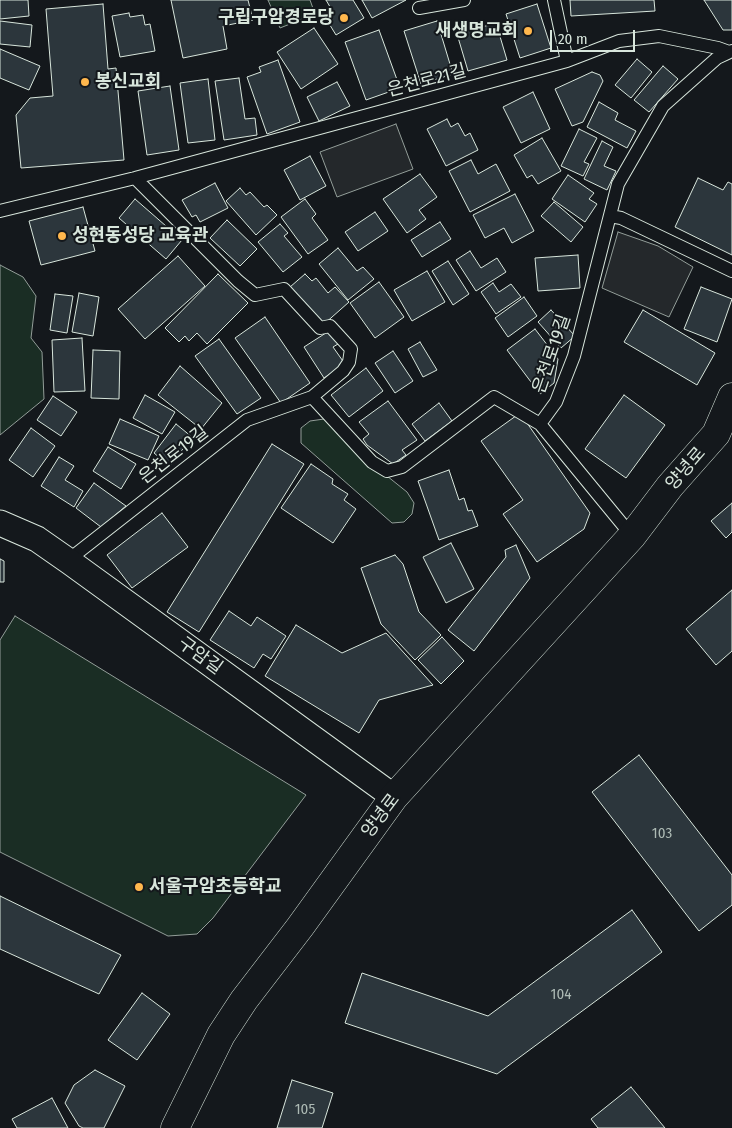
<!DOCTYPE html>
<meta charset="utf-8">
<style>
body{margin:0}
#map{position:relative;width:732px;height:1128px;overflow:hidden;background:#14181c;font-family:"Fira Sans Condensed",sans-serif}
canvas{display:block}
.scale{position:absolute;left:550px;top:30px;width:85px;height:22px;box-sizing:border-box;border:2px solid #d8e6dc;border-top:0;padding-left:6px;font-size:15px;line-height:18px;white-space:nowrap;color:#d8e6dc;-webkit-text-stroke:4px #14181c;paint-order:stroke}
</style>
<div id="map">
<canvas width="732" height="1128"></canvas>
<div class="scale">20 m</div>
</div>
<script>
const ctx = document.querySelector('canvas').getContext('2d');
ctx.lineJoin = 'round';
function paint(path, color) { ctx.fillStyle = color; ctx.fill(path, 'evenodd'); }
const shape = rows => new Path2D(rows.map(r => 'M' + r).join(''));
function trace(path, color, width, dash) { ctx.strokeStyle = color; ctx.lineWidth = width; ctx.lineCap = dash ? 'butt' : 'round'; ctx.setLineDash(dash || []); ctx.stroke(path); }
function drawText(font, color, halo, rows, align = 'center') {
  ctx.font = font + ' "Fira Sans Condensed","Noto Sans KR",sans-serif'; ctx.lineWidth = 4; ctx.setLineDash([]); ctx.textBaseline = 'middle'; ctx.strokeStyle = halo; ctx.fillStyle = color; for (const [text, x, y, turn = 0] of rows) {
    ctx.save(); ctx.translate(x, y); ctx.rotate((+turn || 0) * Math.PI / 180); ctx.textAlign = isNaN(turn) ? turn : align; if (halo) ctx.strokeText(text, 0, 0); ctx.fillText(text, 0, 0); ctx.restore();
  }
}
const green = shape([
 [268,0,310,0,315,14,280,28,268,0],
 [0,265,23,277,36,296,31,338,42,352,44,399,0,435,0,265],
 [324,419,372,464,407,492,414,503,412,514,404,522,392,523,301,443,301,428,310,421,324,419],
 [15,616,306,795,213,918,197,934,168,936,0,852,0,640,15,616]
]);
paint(green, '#1a2d24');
trace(green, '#939e99', 1);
const parking = shape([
 [396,124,413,169,337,197,320,152,396,124],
 [618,232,658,246,693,267,669,317,602,288,618,232]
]);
paint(parking, '#24282b');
trace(parking, '#939e99', 1);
const building = shape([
 [0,0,28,0,29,16,0,19,0,0],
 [171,0,248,0,253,20,223,26,227,49,183,58,171,0],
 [326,0,353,0,364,18,336,35,325,17,333,12,326,0],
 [362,0,406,0,372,18,362,0],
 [570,0,654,0,655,11,571,16,570,0],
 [704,0,732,0,732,30,723,30,704,0],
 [103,4,108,69,116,68,124,160,21,168,16,115,30,98,53,96,46,9,103,4],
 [537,4,551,48,520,58,506,14,537,4],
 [129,13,130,17,143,15,145,25,150,24,155,51,120,57,112,16,129,13],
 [0,21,32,25,30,47,0,44,0,21],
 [437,21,453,74,421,84,404,31,437,21],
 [496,23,507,60,468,71,457,34,496,23],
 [314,28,338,64,301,89,277,52,314,28],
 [379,30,400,88,366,100,345,42,379,30],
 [0,49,40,66,29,90,0,78,0,49],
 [637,59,652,72,631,98,615,85,637,59],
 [278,60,300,122,267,134,247,77,261,72,259,67,278,60],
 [663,66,678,79,649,112,634,100,663,66],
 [592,72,600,75,603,81,583,122,572,126,555,89,592,72],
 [239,78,245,119,255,118,257,135,224,140,215,81,239,78],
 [208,79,215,140,188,143,180,83,208,79],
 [337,82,350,106,319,121,307,97,337,82],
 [170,86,179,150,147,155,138,91,170,86],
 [533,92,550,129,521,143,503,107,533,92],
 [599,102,618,113,615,120,636,131,627,148,587,127,599,102],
 [447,119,451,127,458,123,465,136,470,133,478,150,446,166,427,129,447,119],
 [579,129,597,138,584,162,589,164,583,176,561,166,579,129],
 [542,138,561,171,538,184,532,175,527,178,514,155,542,138],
 [602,141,613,147,604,166,616,171,607,190,584,179,602,141],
 [310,156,326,186,300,200,284,170,310,156],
 [471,160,478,174,496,164,510,191,470,212,449,171,471,160],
 [420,174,437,197,419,210,426,219,407,233,383,199,420,174],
 [568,175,594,193,589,199,597,204,585,222,552,199,568,175],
 [698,178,723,190,728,182,732,184,732,255,675,227,698,178],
 [215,183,228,208,200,222,196,215,192,217,182,200,215,183],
 [240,188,246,195,250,192,264,207,267,205,277,215,256,235,226,201,240,188],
 [515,194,534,231,512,243,504,228,485,238,473,215,515,194],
 [135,199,182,240,166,259,119,218,135,199],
 [305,199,316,214,312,218,328,240,308,254,281,217,305,199],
 [554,202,583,227,571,242,541,216,554,202],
 [83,207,95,251,41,265,29,221,83,207],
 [375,212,388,231,358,251,345,232,375,212],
 [227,220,257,249,240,266,210,238,227,220],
 [440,222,451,239,422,257,411,240,440,222],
 [280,224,288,233,284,236,302,257,283,272,258,242,280,224],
 [338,248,357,271,363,267,374,279,348,300,319,264,338,248],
 [470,251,481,268,497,258,506,272,476,291,456,260,470,251],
 [578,255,580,288,538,291,535,258,578,255],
 [178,256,205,286,145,339,118,309,178,256],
 [448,261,469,294,453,305,432,271,448,261],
 [427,271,445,302,412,321,394,290,427,271],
 [218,274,248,303,207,344,197,333,189,341,185,336,179,342,165,328,218,274],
 [305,274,312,281,316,278,328,293,335,287,349,302,323,325,290,287,305,274],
 [379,282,404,317,375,338,350,303,379,282],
 [493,283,499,292,511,284,521,297,496,314,481,292,493,283],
 [701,287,732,299,717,342,684,329,701,287],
 [79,293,99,297,93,336,72,332,79,293],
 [55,294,73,296,67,333,50,330,55,294],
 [524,297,537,316,508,337,495,318,524,297],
 [551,310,575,336,561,348,538,322,551,310],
 [643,310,715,353,697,385,624,342,643,310],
 [265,317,310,383,281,403,235,338,265,317],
 [535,329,558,359,554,383,540,394,507,350,535,329],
 [329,331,338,344,333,347,345,364,324,378,304,347,329,331],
 [82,338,85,391,54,392,52,340,82,338],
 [219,339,261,398,237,414,195,356,219,339],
 [420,342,437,370,423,377,408,349,420,342],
 [93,350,120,351,119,399,91,398,93,350],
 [393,351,413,381,395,393,375,363,393,351],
 [180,366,222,403,201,429,158,395,180,366],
 [366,368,383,391,349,417,331,395,366,368],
 [145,395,175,412,162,434,133,418,145,395],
 [624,395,665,425,626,478,585,449,624,395],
 [53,396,77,412,61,436,37,420,53,396],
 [388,401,417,440,402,450,406,455,393,464,367,445,363,439,369,434,359,422,388,401],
 [439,403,452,421,425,441,412,424,439,403],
 [520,413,590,513,584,529,537,562,503,514,523,500,481,441,520,413],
 [120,419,159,436,148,460,109,444,120,419],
 [176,424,192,437,170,466,154,453,176,424],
 [31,428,55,446,33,477,9,460,31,428],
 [272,444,304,464,199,632,167,612,272,444],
 [108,447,136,464,121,489,93,471,108,447],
 [59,457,74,466,65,480,83,491,74,507,41,486,59,457],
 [311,464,333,479,332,484,348,494,344,500,356,509,333,543,281,508,311,464],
 [449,470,459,500,464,498,468,511,472,510,478,526,439,540,418,481,449,470],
 [94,483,126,506,101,527,76,508,94,483],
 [732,503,732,532,726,538,711,521,732,503],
 [162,513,188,547,132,588,107,555,162,513],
 [451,543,474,589,446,603,423,557,451,543],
 [516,545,530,578,474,651,448,630,506,557,505,550,516,545],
 [395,555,403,564,419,612,441,635,415,660,381,624,361,568,395,555],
 [0,559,4,561,4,582,0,582,0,559],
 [732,590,732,651,716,665,686,629,732,590],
 [229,611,251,626,257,617,286,636,271,659,263,654,254,668,210,640,229,611],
 [296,625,342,653,386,633,433,685,379,700,359,733,265,676,296,625],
 [442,637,464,661,441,684,418,660,442,637],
 [639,755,732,875,732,905,699,931,592,792,639,755],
 [0,896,121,955,99,994,0,949,0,896],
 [632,910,662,952,497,1074,345,1023,362,973,488,1016,632,910],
 [142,993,170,1014,137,1060,108,1040,142,993],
 [95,1070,125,1086,104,1128,83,1128,79,1126,65,1103,74,1085,95,1070],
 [292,1080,333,1093,322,1128,277,1128,292,1080],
 [631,1087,665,1128,598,1128,591,1119,631,1087],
 [52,1098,68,1128,17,1128,12,1119,52,1098]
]);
paint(building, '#2c363c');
trace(building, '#d8e6dc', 1);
const lane = shape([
 [554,0,567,61],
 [419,8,464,0],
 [0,211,135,178,567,61,619,41,659,36,718,48,729,52],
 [610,216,621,218,732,271],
 [312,397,372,462,387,471,402,467,494,397,540,424,632,536],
 [540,424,556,402,574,356,618,184,663,106,717,58,732,51],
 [70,562,76,554,247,420,312,397,343,371,349,362,351,349,330,326,320,328,284,289,255,295,238,281,135,178]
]);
const street = shape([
 [0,523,37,539,70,562,394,797]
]);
const secondary = shape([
 [175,1128,221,1035,244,1000,300,927,394,797,632,536,670,486,716,434,732,397]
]);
trace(lane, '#d8e6dc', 14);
trace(street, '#d8e6dc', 27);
trace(secondary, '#d8e6dc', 29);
trace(lane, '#14181c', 12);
trace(street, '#14181c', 25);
trace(secondary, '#14181c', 28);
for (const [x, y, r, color] of [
 [344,18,5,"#ffb74d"],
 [528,31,5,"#ffb74d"],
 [85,82,5,"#ffb74d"],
 [62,236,5,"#ffb74d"],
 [139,887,5,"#ffb74d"]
]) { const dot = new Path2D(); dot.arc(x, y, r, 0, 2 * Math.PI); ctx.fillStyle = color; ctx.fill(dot); trace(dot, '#14181c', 2); }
drawText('15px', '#adbab4', null, [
 ["103",662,834],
 ["104",561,995],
 ["105",305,1110]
]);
drawText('bold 18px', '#d8e6dc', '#14181c', [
 ["구립구암경로당",334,18,"right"],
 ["새생명교회",518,31,"right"],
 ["봉신교회",95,82],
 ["성현동성당 교육관",72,236],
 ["서울구암초등학교",149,887]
], 'left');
drawText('18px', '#d8e6dc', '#14181c', [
 ["은천로21길",427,81,-15],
 ["은천로19길",552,354,-71],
 ["은천로19길",174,455,-38],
 ["양녕로",686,469,-49],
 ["구암길",200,656,36],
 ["양녕로",381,816,-53]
]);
</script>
